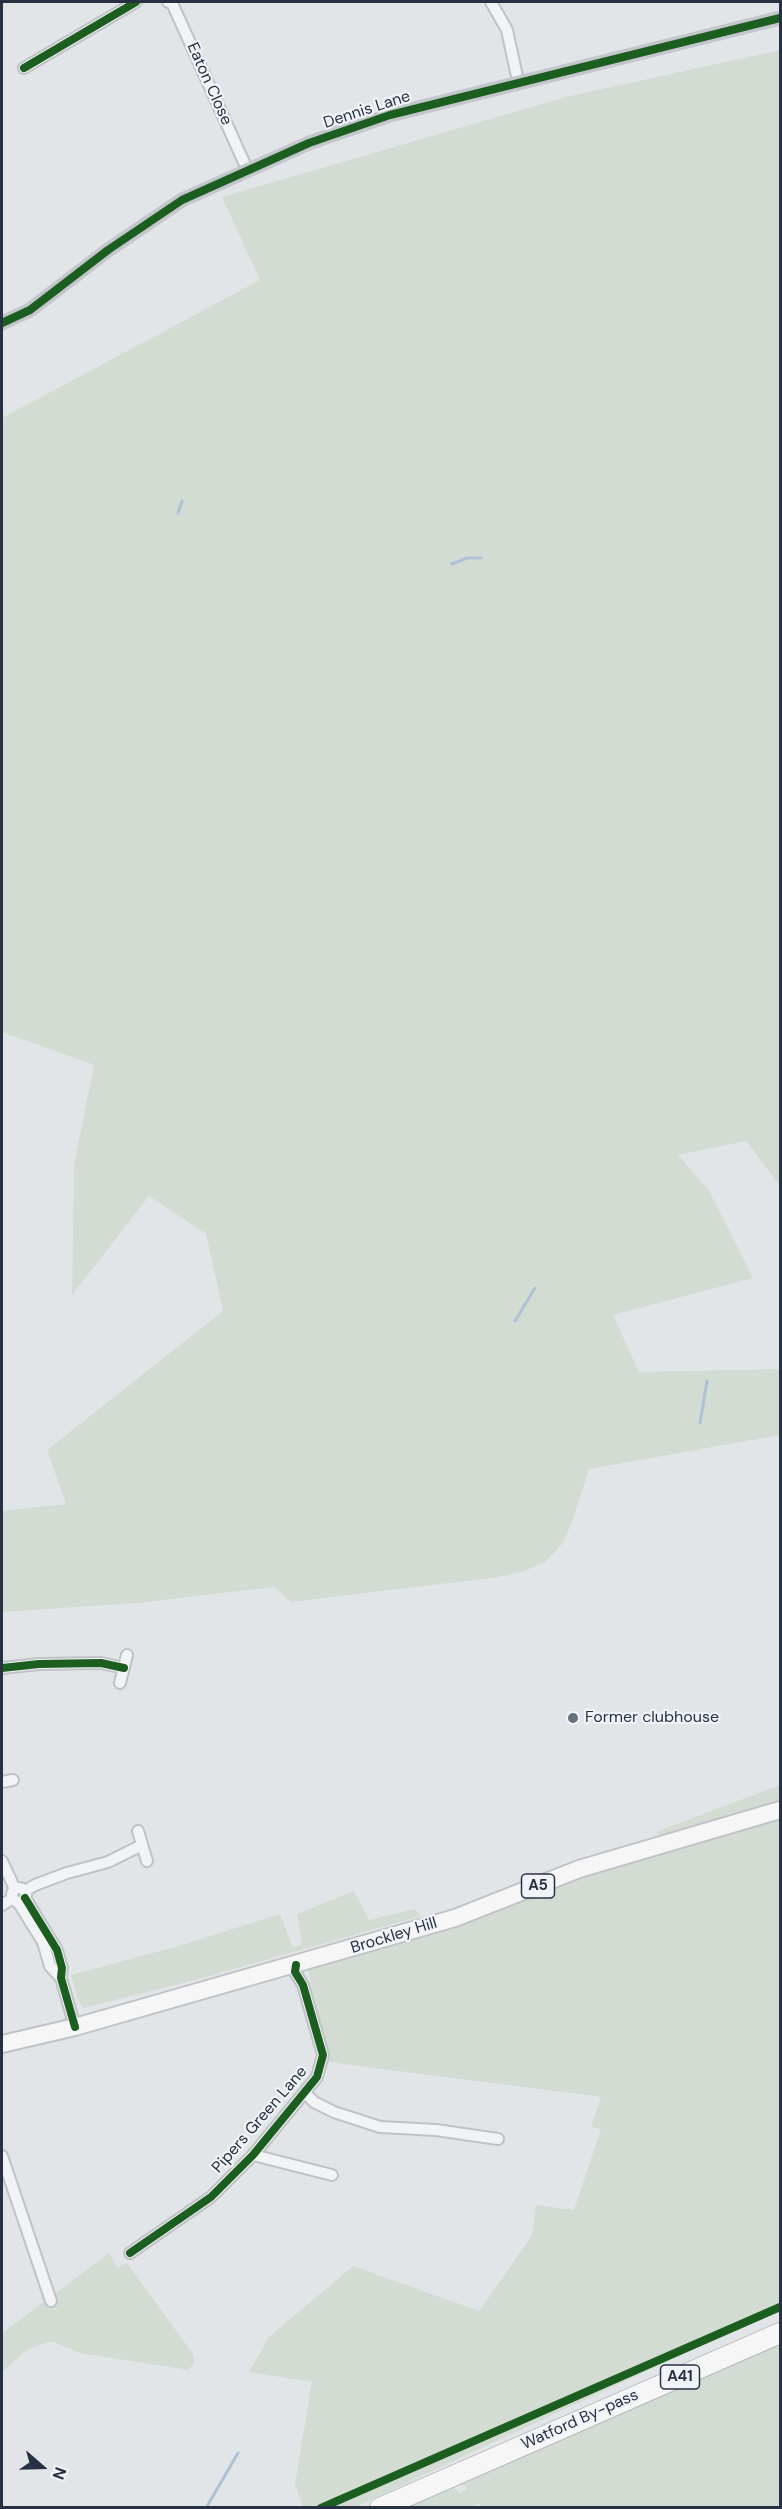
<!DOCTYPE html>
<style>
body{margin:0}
#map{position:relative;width:782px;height:2509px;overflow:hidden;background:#e2e5e8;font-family:"DM Sans",sans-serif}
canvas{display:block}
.frame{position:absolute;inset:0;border:3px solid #283143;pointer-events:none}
.north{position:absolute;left:12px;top:2437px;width:60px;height:60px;-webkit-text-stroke:4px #f0f3f7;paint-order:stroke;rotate:110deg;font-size:16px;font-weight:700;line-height:24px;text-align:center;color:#283143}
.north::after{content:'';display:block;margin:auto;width:21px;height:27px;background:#283143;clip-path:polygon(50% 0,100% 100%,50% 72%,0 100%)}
</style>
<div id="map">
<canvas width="782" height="2509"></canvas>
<div class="frame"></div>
<div class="north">N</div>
</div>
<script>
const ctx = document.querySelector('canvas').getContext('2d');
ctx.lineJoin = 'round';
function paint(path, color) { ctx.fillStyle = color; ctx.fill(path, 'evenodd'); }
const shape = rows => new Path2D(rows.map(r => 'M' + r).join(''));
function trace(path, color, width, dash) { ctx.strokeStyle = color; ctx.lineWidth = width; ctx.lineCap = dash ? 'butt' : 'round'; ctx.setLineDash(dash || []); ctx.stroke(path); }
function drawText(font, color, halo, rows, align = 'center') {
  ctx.font = font + ' "DM Sans",sans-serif'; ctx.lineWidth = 4.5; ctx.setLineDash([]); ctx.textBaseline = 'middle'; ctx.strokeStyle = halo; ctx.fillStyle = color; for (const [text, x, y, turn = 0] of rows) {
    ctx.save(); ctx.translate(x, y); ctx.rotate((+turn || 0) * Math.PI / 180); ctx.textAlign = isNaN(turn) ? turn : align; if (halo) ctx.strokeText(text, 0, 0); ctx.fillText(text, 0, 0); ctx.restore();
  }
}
paint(shape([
 [780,50,780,1186,746,1141,678,1155,709,1191,753,1278,613,1315,639,1372,780,1369,780,1435,589,1469,573,1519,563,1543,545,1562,522,1572,499,1577,291,1602,274,1587,137,1603,2,1612,2,1511,66,1504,47,1450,223,1311,206,1234,149,1196,72,1295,74,1165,94,1065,2,1032,2,418,260,280,222,197,566,97],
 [780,1785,780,1803,658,1835,656,1832],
 [780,1819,780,2309,355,2507,303,2507,295,2484,312,2382,249,2372,269,2337,353,2266,479,2311,532,2236,536,2205,574,2210,601,2129,591,2127,601,2097,328,2062,308,1969,414,1939,475,1918,587,1873],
 [354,1891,369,1920,415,1909,421,1916,195,1980,83,2008,78,1999,71,1975,182,1945,280,1914,292,1946,296,1947,302,1944,297,1914],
 [109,2253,117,2268,127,2263,193,2354,194,2364,188,2370,80,2353,53,2342,44,2343,27,2350,2,2372,2,2333],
 [780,2343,780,2507,484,2508,479,2503,473,2507,400,2508,452,2485,460,2493,467,2489,460,2482]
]), '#d2dcd3');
trace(shape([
 [178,513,182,501],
 [452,564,467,558,481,558],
 [515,1321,535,1288],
 [700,1423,707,1381],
 [206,2508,238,2453]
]), '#afc1d5', 3);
const street = shape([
 [168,2,172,3,247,169],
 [491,2,507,30,518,81],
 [24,68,136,2],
 [2,1668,39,1664,101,1663,124,1668],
 [120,1683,127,1655],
 [2,1782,13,1780],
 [138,1831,147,1861],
 [2,1861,15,1889],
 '12 1895a7 7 0 1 1 14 0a7 7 0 1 1-14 0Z',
 [25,1891,35,1885,67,1873,108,1862,142,1845],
 [25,1898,57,1950,62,1968,61,1978,75,2027],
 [18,1902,43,1942,50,1966,61,1978],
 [2,1905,13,1898],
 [305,2093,314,2102,334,2112,380,2127,436,2130,498,2139],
 [253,2155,332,2175],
 [2,2156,51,2301],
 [130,2253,211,2197,253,2155,317,2077,323,2055,303,1985,295,1972,296,1965]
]);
const primary = shape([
 [2,2044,75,2027,455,1918,579,1869,780,1810]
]);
const highway = shape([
 [380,2508,780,2333]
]);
trace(street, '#c0c3c6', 14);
trace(primary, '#bfc2c6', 20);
trace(highway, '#b5b8bd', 22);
trace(street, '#f2f3f4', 10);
trace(shape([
 [2,323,30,310,108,250,182,200,309,143,390,115,780,18]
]), '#c3c6ca', 15);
trace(primary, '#f6f6f7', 16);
trace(highway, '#f6f6f7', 20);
trace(shape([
 [24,68,136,2],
 [2,323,30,310,108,250,182,200,309,143,390,115,780,18],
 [2,1668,39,1664,101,1663,124,1668],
 [25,1898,57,1950,62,1968,61,1978,75,2027],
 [130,2253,211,2197,253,2155,317,2077,323,2055,303,1985,295,1972,296,1965],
 [321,2508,780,2307]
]), '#1b5e20', 8);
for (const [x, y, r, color] of [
 [573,1718,6,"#69707d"]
]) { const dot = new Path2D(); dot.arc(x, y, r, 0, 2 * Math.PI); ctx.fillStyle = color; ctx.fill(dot); trace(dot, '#f0f3f7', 2); }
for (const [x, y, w] of [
 [538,1886,33],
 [680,2377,39]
]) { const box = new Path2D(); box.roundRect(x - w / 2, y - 12, w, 24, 4.5); ctx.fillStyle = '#f0f3f7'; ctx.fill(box); trace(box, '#283143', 1.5); }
drawText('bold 15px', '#283143', null, [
 ["A5",538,1886],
 ["A41",680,2377]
]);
drawText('16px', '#283143', '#f0f3f7', [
 ["Eaton Close",209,84,66],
 ["Dennis Lane",367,110,-18],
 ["Brockley Hill",394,1936,-17],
 ["Pipers Green Lane",260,2120,-49],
 ["Watford By-pass",580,2420,-24]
]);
drawText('16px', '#283143', '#f0f3f7', [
 ["Former clubhouse",585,1718]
], 'left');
</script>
